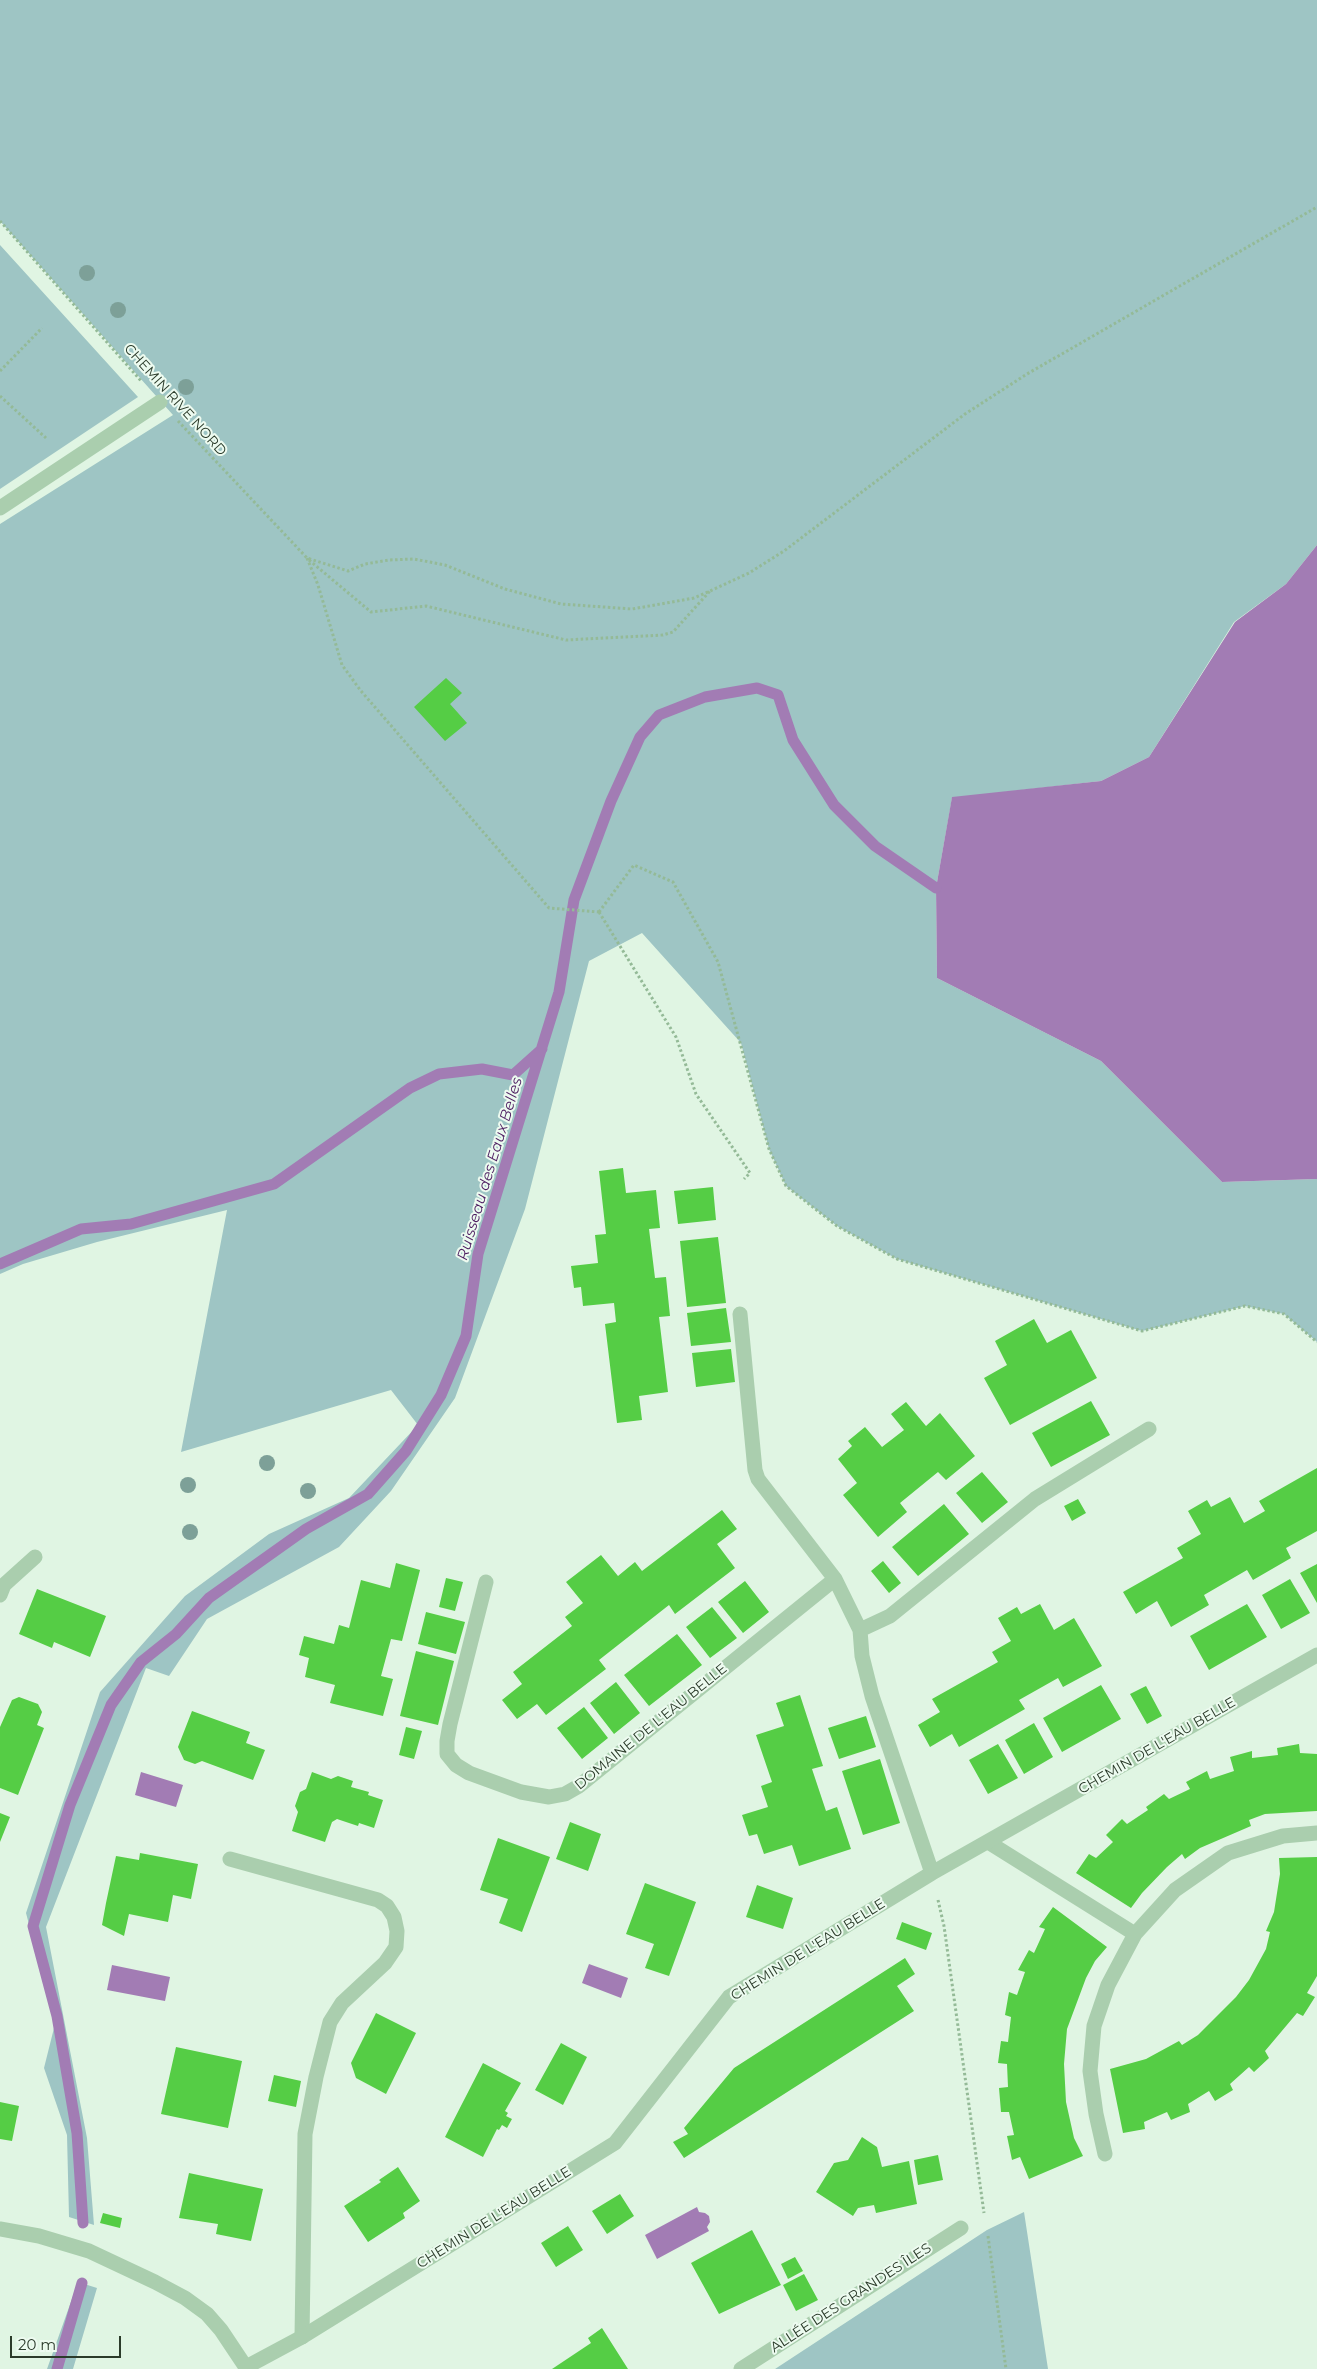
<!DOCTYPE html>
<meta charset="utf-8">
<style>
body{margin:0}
#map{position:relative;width:1317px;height:2369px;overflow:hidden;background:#e0f5e3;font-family:Montserrat,sans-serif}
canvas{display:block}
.scale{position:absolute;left:10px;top:2336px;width:111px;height:22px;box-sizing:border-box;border:2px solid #2b3b2a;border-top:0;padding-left:6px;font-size:15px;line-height:18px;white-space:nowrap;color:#2b3b2a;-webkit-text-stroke:4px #edfbf0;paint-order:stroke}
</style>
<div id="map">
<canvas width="1317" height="2369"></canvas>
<div class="scale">20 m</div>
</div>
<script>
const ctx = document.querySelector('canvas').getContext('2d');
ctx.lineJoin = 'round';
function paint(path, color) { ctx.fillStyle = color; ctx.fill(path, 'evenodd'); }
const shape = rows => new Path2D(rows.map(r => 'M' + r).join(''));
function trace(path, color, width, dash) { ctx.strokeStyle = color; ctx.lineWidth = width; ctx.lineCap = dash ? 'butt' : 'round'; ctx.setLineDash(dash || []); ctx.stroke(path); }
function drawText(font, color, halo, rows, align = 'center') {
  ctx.font = font + ' Montserrat,sans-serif'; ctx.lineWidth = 4; ctx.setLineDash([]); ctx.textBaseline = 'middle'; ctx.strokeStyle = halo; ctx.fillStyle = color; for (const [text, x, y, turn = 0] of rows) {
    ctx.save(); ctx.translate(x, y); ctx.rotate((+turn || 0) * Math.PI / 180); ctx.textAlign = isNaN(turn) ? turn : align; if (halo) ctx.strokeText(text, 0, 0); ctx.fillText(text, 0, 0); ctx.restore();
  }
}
paint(shape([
 [0,0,1317,0,1317,545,1286,584,1234,622,1149,757,1101,781,952,798,936,888,937,978,1101,1061,1222,1182,1317,1179,1317,1342,1284,1314,1245,1306,1142,1331,897,1259,837,1226,786,1186,769,1149,741,1043,642,933,589,961,525,1209,455,1398,391,1491,339,1547,207,1619,169,1676,146,1668,46,1927,87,2138,94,2225,69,2217,67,2135,44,2068,55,2024,26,1913,100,1692,185,1596,269,1534,349,1498,418,1425,391,1390,181,1452,227,1210,97,1242,23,1264,0,1274,0,524,173,415,0,221],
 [0,245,138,397,0,489],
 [1024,2212,1048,2369,775,2369,987,2230],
 [78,2282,97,2288,73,2369,47,2369]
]), '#9ec5c4');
paint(shape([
 [1317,545,1317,1179,1222,1182,1101,1061,937,978,936,888,952,797,1101,781,1149,757,1235,622,1286,584],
 [141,1772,183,1785,176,1807,135,1795],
 [589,1964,628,1978,621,1998,582,1983],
 [112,1965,170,1977,165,2001,107,1990],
 [697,2207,699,2212,705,2213,709,2216,710,2222,707,2227,709,2231,657,2259,645,2235]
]), '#a27cb4');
trace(shape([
 [0,1264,81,1229,131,1224,274,1184,410,1088,439,1074,482,1069,513,1075,542,1049],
 [83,2223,77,2133,57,2016,33,1926,70,1805,111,1705,141,1662,176,1634,209,1598,306,1529,368,1494,406,1451,441,1395,466,1336,478,1254,559,992,574,900,611,801,640,737,659,715,705,697,757,688,778,695,793,740,834,805,875,846,936,888],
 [57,2369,82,2283]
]), '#a27cb4', 11);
paint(shape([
 [446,678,462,693,450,704,467,723,445,741,414,707],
 [623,1168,626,1193,656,1190,660,1228,649,1229,655,1278,666,1277,670,1316,659,1317,668,1392,639,1396,642,1420,617,1423,605,1324,616,1322,614,1303,583,1306,581,1287,574,1288,571,1266,598,1263,595,1235,606,1234,599,1171],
 [713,1187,716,1220,678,1224,674,1191],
 [718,1237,726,1303,687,1307,680,1241],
 [726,1308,731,1342,691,1346,687,1313],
 [1034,1319,1047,1343,1071,1330,1097,1378,1010,1425,984,1378,1007,1365,995,1341],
 [731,1349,735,1382,696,1387,692,1353],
 [1091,1401,1110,1435,1051,1467,1032,1433],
 [906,1402,926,1426,940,1413,975,1456,946,1480,938,1472,900,1503,907,1512,878,1537,843,1495,857,1483,838,1459,852,1446,848,1441,865,1427,882,1447,904,1430,891,1414],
 [1317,1468,1317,1531,1286,1548,1291,1558,1253,1580,1247,1570,1204,1595,1209,1605,1171,1627,1157,1601,1136,1614,1123,1592,1183,1558,1177,1548,1201,1534,1188,1511,1207,1500,1211,1507,1230,1497,1244,1523,1265,1511,1259,1501],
 [982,1472,1008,1502,982,1523,956,1493],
 [1078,1499,1086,1513,1072,1521,1064,1506],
 [944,1504,969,1534,918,1576,892,1547],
 [722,1510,737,1529,717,1544,735,1568,675,1614,669,1605,599,1660,606,1669,546,1715,537,1704,517,1719,502,1700,522,1684,513,1672,572,1626,565,1617,583,1603,566,1582,601,1555,618,1576,635,1562,642,1571],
 [883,1561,901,1583,889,1593,871,1571],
 [396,1563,420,1570,402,1641,391,1639,381,1676,393,1679,383,1716,330,1703,335,1685,305,1677,309,1658,299,1655,304,1636,334,1644,339,1625,349,1628,361,1580,390,1588],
 [1317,1564,1317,1603,1300,1573],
 [446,1578,463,1582,455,1611,439,1607],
 [1290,1579,1310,1613,1281,1629,1262,1595],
 [745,1581,769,1612,743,1633,718,1602],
 [37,1589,106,1616,90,1657,54,1642,52,1648,19,1634],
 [1040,1604,1054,1630,1074,1618,1102,1666,1063,1687,1058,1678,1019,1700,1025,1709,959,1747,952,1734,930,1747,918,1725,940,1712,932,1699,998,1662,992,1652,1011,1641,998,1618,1017,1607,1021,1614],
 [1247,1604,1267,1637,1209,1670,1190,1636],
 [712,1607,737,1638,710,1658,686,1627],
 [426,1612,465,1622,456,1654,418,1644],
 [677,1634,702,1665,649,1706,624,1675],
 [416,1651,454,1661,438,1725,400,1716],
 [616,1682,640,1713,614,1734,590,1703],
 [1101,1685,1121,1719,1062,1752,1043,1718],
 [1146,1686,1162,1716,1147,1724,1130,1694],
 [800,1695,823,1766,812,1769,826,1811,837,1807,851,1849,799,1866,792,1845,764,1854,757,1834,749,1836,742,1815,768,1807,761,1786,772,1782,756,1735,784,1726,776,1703],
 [19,1697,38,1704,42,1712,37,1725,44,1728,18,1795,0,1788,0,1727,12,1700],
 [584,1707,608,1738,582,1759,557,1728],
 [192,1711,250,1732,246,1743,265,1750,253,1780,202,1761,195,1764,184,1760,178,1747],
 [866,1716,876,1747,839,1759,828,1728],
 [1034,1723,1053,1757,1024,1774,1005,1740],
 [406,1727,422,1731,414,1759,399,1755],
 [998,1744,1018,1778,988,1794,969,1760],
 [1299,1744,1300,1753,1317,1754,1317,1811,1265,1814,1249,1820,1251,1826,1200,1848,1185,1859,1182,1854,1167,1867,1142,1893,1131,1908,1076,1873,1089,1854,1096,1858,1113,1842,1106,1835,1122,1819,1127,1824,1148,1810,1146,1807,1164,1794,1169,1799,1190,1789,1186,1782,1207,1771,1210,1779,1234,1771,1230,1757,1252,1751,1252,1758,1278,1755,1277,1748],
 [880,1759,900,1823,863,1835,842,1771],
 [312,1772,331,1779,338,1776,353,1781,351,1787,369,1792,368,1795,383,1800,374,1828,359,1823,358,1826,337,1819,332,1822,325,1842,292,1831,298,1812,295,1806,300,1792,306,1789],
 [0,1813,10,1817,0,1842],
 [570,1822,601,1834,588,1871,556,1859],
 [498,1838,550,1857,522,1932,499,1923,508,1899,480,1890],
 [140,1853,198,1864,191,1899,173,1895,168,1922,129,1914,124,1936,102,1925,106,1903,116,1856,139,1860],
 [1317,1857,1317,1976,1307,1993,1315,1997,1303,2016,1297,2013,1265,2051,1269,2058,1254,2072,1249,2067,1230,2084,1233,2090,1215,2101,1209,2091,1188,2104,1190,2112,1171,2120,1167,2112,1144,2122,1145,2129,1123,2133,1110,2069,1146,2059,1179,2041,1182,2045,1198,2035,1236,1997,1249,1980,1266,1949,1270,1932,1266,1931,1274,1912,1280,1874,1279,1858],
 [645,1883,696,1902,669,1976,645,1968,654,1944,626,1934],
 [757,1885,793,1898,783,1929,746,1917],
 [1053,1907,1107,1947,1095,1961,1086,1978,1067,2029,1064,2064,1066,2102,1074,2138,1083,2156,1029,2179,1020,2157,1012,2160,1007,2136,1014,2135,1009,2112,1001,2112,999,2088,1008,2087,1007,2064,998,2063,1001,2041,1008,2042,1011,2017,1005,2015,1009,1992,1017,1995,1025,1972,1018,1970,1029,1950,1034,1953,1045,1929,1039,1927],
 [902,1922,932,1933,926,1950,896,1939],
 [905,1958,915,1974,897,1986,914,2011,684,2158,673,2142,688,2134,684,2128,734,2068],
 [376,2013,416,2033,386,2094,356,2078,351,2063],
 [561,2043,587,2057,563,2105,535,2090],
 [176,2047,242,2061,228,2128,161,2114],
 [483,2063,521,2083,505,2111,508,2113,506,2116,512,2119,507,2128,502,2125,499,2130,497,2129,483,2157,445,2137],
 [274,2075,301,2081,296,2107,268,2101],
 [0,2102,19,2106,12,2141,0,2139],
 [862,2137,877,2147,882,2167,909,2161,917,2204,876,2213,874,2205,858,2208,853,2216,816,2192,834,2163,848,2160],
 [938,2155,943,2180,918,2185,914,2160],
 [398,2167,420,2201,403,2213,405,2218,368,2242,344,2206,381,2182,379,2180],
 [189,2173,263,2189,251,2241,216,2234,218,2224,179,2218],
 [620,2194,634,2216,607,2234,592,2211],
 [103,2213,122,2218,120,2228,100,2223],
 [568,2226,583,2250,556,2267,541,2243],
 [752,2230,781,2285,719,2314,691,2263],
 [795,2257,803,2271,788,2279,781,2264],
 [804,2274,818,2300,796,2311,783,2285],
 [602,2328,628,2369,552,2369,591,2343,588,2338]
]), '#55cd45');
trace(shape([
 [0,221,142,382],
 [0,371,42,328],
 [0,396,46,438],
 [178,421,307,558,348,571,365,564,389,560,414,559,445,565,505,589,561,604,632,609,672,602,694,598,710,591,749,573,784,551,965,414,1027,374,1317,207],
 [307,558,318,585,342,665,361,691,549,908,599,912],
 [309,560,371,612,426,606,566,640,663,635,673,632,710,591],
 [599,912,634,865,673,882,718,962,769,1149,786,1186,837,1226,897,1259,1142,1331,1245,1306,1284,1314,1317,1342],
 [599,912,676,1037,696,1094,750,1173,744,1179],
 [938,1900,944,1926,984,2213],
 [988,2236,1006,2369]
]), '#94ba97', 3, [2.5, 2.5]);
trace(shape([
 [988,1842,1135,1934],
 [230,1859,378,1900,387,1906,394,1917,397,1931,396,1947,385,1963,342,2003,330,2022,316,2077,305,2134,302,2337],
 [1105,2154,1096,2114,1090,2071,1094,2026,1108,1985,1135,1934,1175,1890,1228,1853,1283,1836,1317,1833]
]), '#aaceae', 15);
trace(shape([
 [0,508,160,402],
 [740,1314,755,1470,758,1479,835,1579,860,1630,862,1656,872,1696,932,1873],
 [486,1582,450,1724,447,1741,447,1754,456,1765,469,1773,521,1792,549,1797,565,1794,579,1786,835,1579],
 [0,1595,4,1585,35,1557],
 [860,1630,890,1616,1035,1499,1149,1429],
 [0,2229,39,2236,89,2251,155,2282,185,2298,207,2314,221,2330,247,2369],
 [246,2367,302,2337,615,2143,729,1997,932,1873,1317,1655],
 [741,2369,961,2228]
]), '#aaceae', 15);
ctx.fillStyle = '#7da098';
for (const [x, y] of [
 [87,273],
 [118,310],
 [186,387],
 [267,1463],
 [188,1485],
 [308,1491],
 [190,1532]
]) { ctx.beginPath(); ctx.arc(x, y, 8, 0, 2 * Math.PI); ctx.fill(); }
drawText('14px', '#2b3b2a', '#edfbf0', [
 ["CHEMIN RIVE NORD",175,400,48],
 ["DOMAINE DE L'EAU BELLE",651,1727,-39],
 ["CHEMIN DE L'EAU BELLE",1157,1746,-30],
 ["CHEMIN DE L'EAU BELLE",808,1950,-32],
 ["CHEMIN DE L'EAU BELLE",494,2218,-32],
 ["ALLÉE DES GRANDES ÎLES",851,2298,-33]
]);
drawText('italic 15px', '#4c1c60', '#edfbf0', [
 ["Ruisseau des Eaux Belles",490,1169,-73]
]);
</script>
